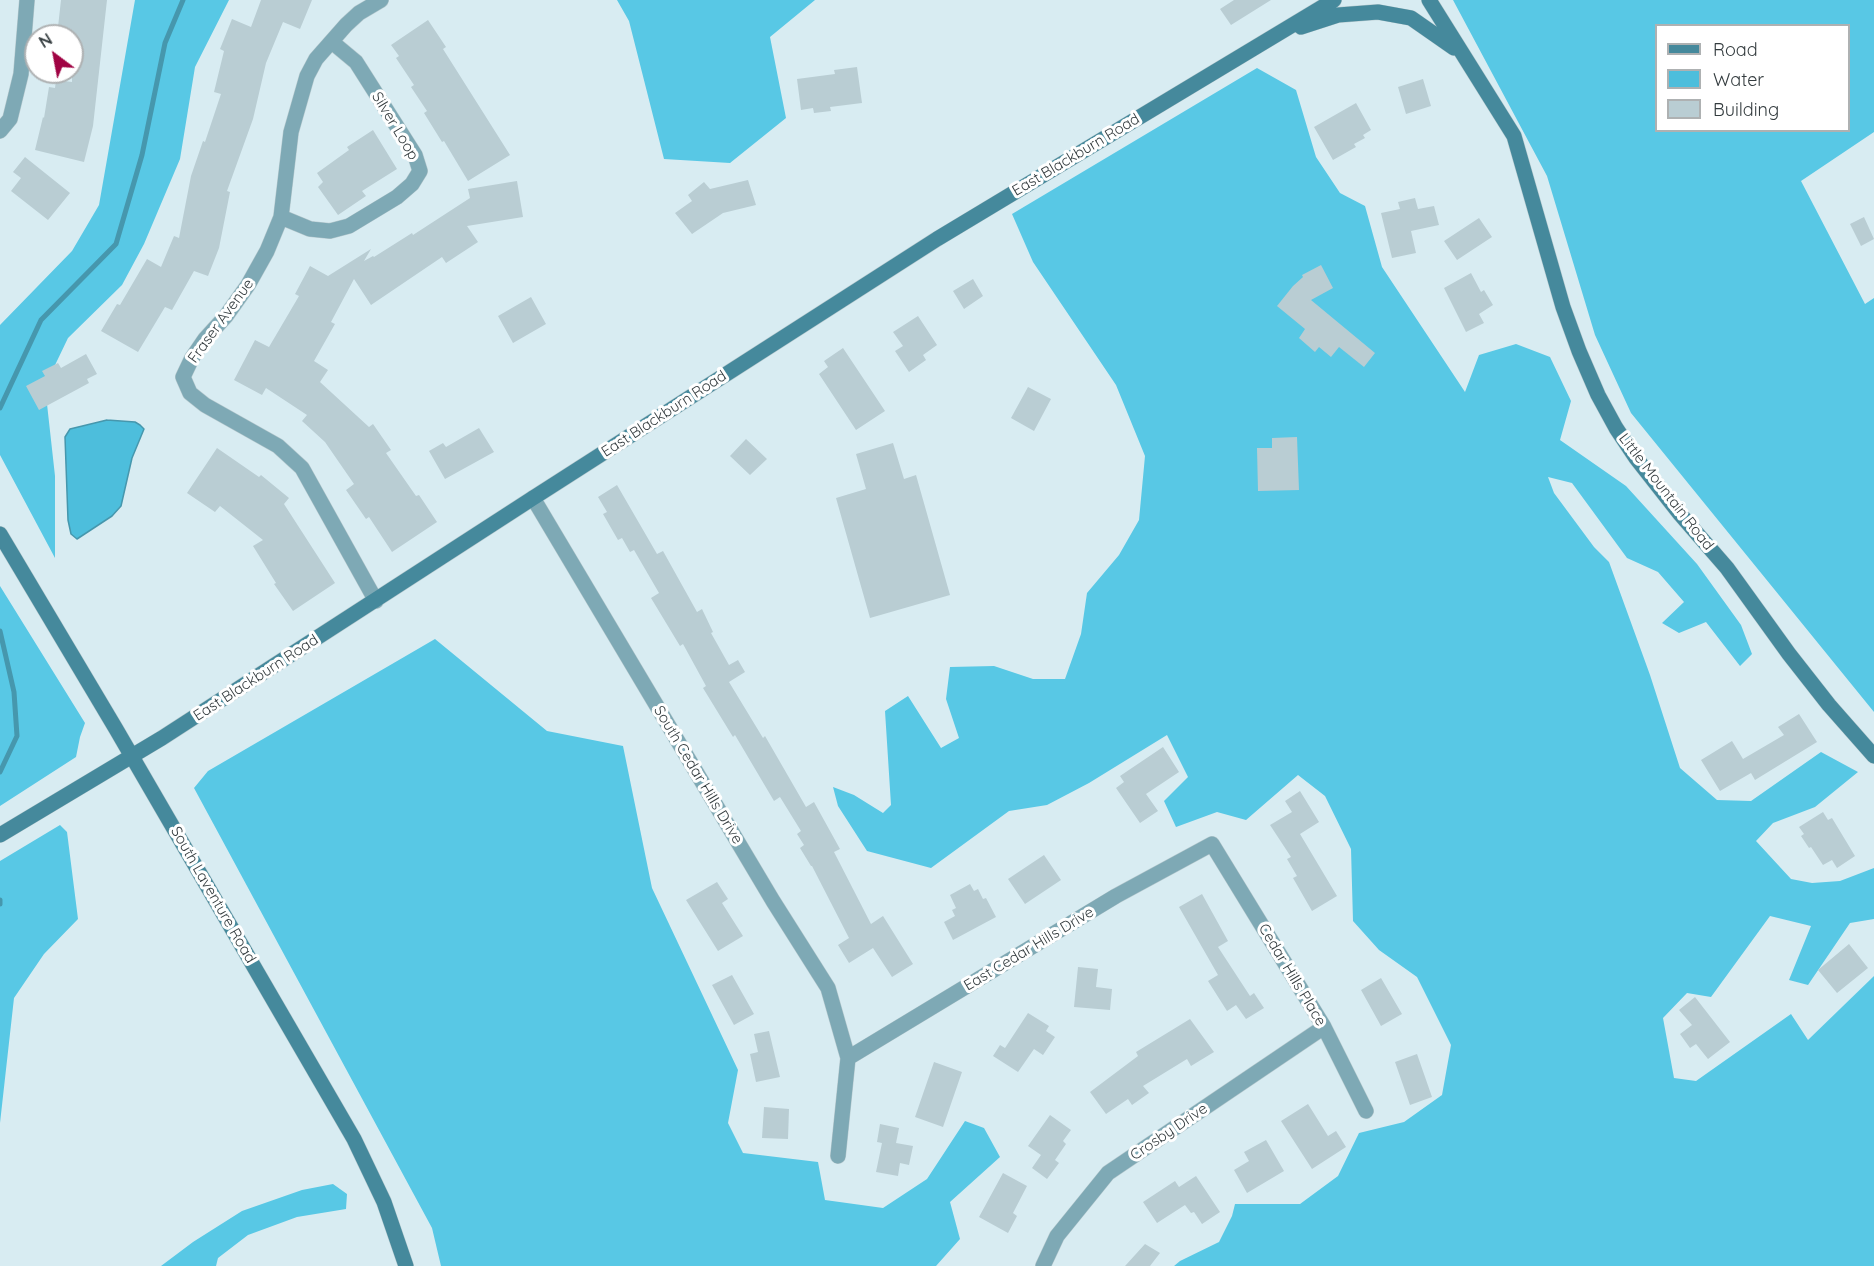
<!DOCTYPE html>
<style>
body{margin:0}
#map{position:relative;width:1874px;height:1266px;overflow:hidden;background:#d8ecf2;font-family:Quicksand,sans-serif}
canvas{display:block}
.legend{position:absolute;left:1655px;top:24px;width:195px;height:108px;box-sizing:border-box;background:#fff;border:2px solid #aeb1b2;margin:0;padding:8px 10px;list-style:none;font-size:18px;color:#343c3f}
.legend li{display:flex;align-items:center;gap:12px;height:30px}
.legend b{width:30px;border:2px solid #aeb1b2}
.north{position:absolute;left:24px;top:24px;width:60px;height:60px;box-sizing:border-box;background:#fff;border:2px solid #aeb1b2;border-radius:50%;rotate:328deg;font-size:16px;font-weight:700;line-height:24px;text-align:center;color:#343c3f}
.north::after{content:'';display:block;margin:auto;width:21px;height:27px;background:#a00343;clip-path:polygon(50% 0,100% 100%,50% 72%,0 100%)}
</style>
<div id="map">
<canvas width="1874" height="1266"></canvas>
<ul class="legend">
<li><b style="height:8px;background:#45899c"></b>Road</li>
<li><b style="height:16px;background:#4dbedc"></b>Water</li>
<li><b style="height:16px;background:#b9cdd3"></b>Building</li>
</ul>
<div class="north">N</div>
</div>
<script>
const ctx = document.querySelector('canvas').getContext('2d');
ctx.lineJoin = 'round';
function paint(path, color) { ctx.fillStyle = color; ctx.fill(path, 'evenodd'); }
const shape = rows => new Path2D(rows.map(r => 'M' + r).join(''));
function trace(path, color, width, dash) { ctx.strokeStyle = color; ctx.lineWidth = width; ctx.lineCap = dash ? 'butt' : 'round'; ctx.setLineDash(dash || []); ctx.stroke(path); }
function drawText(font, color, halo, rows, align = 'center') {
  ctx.font = font + ' Quicksand,sans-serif'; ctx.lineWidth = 6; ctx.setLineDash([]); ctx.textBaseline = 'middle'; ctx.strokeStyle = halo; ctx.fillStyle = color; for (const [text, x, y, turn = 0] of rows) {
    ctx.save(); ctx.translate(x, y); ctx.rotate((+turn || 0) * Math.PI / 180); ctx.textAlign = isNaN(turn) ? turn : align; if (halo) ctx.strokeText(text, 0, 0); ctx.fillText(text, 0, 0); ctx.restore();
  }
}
paint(shape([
 [135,0,229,0,195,67,180,159,144,244,122,285,68,338,45,386,55,476,55,558,0,455,0,325,72,251,99,205],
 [617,0,815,0,770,37,786,118,730,163,664,159,629,21],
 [1453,0,1874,0,1874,132,1801,181,1865,304,1874,298,1874,712,1631,413,1595,335,1547,176],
 [1656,26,1848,26,1848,130,1656,130],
 [1257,68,1296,90,1316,157,1340,193,1365,206,1382,267,1465,392,1479,355,1516,344,1550,357,1571,401,1560,440,1626,486,1697,564,1741,625,1752,654,1740,666,1706,622,1679,633,1662,623,1684,602,1658,572,1627,558,1572,483,1548,477,1554,493,1594,547,1609,562,1650,675,1680,768,1717,800,1751,801,1821,752,1858,772,1815,807,1773,823,1756,841,1791,879,1812,883,1840,881,1874,868,1874,919,1850,923,1808,985,1789,980,1811,926,1770,916,1711,997,1687,993,1663,1018,1674,1078,1696,1081,1791,1014,1808,1040,1874,976,1874,1266,1174,1266,1180,1261,1219,1242,1232,1216,1235,1204,1300,1204,1338,1176,1359,1133,1404,1122,1442,1095,1451,1045,1417,977,1379,950,1353,921,1351,849,1325,796,1298,775,1246,820,1217,812,1176,827,1164,801,1188,777,1167,735,1089,783,1047,805,1009,811,931,868,867,851,838,806,833,787,854,795,883,813,891,805,885,711,908,696,941,748,959,738,946,699,950,667,994,666,1033,679,1065,679,1081,634,1087,593,1119,555,1139,520,1145,456,1116,385,1033,262,1012,214],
 [0,586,85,723,80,737,76,757,0,806],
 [435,639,547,731,623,746,652,888,738,1070,728,1123,743,1153,818,1162,825,1200,883,1208,927,1179,965,1121,984,1128,1000,1157,950,1202,960,1239,936,1266,441,1266,432,1228,194,788,208,771],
 [60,825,67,832,78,919,44,954,14,998,0,1123,0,861],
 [333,1184,347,1194,346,1209,297,1217,248,1235,218,1258,216,1266,161,1266,193,1242,242,1211,302,1190]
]), '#58c8e5');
const water = shape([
 [107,420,135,422,140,425,144,429,132,458,121,506,112,516,77,539,71,534,68,520,65,437,70,429,107,420]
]);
paint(water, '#4dbedc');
trace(water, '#4697ad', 1.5);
trace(shape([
 [0,408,41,320,116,244,142,155,165,43,183,0],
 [0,772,17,736,14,692,0,631],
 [0,900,0,904]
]), '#4697ad', 5);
paint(shape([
 [61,0,107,0,93,126,84,162,35,150,43,117,44,118,49,87,55,88,56,80,72,82,72,36,57,36],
 [261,0,312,0,300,29,283,22,266,63,253,119,227,191,230,192,219,248,208,276,194,271,172,310,165,307,138,352,101,331,117,304,120,305,147,259,161,267,174,236,179,238,191,176,203,141,205,142,221,94,214,92,224,51,220,49,232,19,251,27],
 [1234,0,1271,0,1231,25,1220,9],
 [428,20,446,47,443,49,510,155,468,181,444,141,442,142,424,113,427,111,411,87,414,85,396,58,399,56,391,45],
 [857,67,862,103,830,107,831,111,814,113,813,108,801,110,797,79,835,74,834,70],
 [1423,79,1431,106,1406,114,1398,87],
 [1356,103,1371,130,1363,135,1365,138,1354,144,1356,147,1333,160,1314,127],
 [373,130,397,169,362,191,366,196,338,215,318,187,323,182,317,173,349,150,347,147],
 [25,157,70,193,48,220,11,191,21,178,13,172],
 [748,180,756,205,723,213,692,234,675,213,692,201,688,195,704,182,710,189],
 [517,181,523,217,467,226,478,242,446,263,442,257,371,305,354,279,331,322,335,324,314,361,328,370,320,382,369,427,373,424,391,450,386,453,416,496,419,495,437,522,392,552,369,517,366,519,346,490,354,484,325,442,302,421,307,415,266,388,262,395,234,380,255,340,269,347,299,296,295,294,310,266,328,276,371,249,364,261,373,256,374,257,412,233,413,235,470,198,468,189],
 [1415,198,1418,209,1434,206,1439,225,1411,231,1416,253,1392,258,1381,213,1400,209,1398,202],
 [1864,217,1874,239,1861,246,1850,224],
 [1479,218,1492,237,1457,260,1444,241],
 [1321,265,1333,288,1311,300,1375,353,1364,367,1339,347,1331,357,1319,347,1315,352,1299,338,1305,329,1277,306,1293,286,1303,277,1302,275],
 [1471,273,1481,292,1484,290,1493,305,1479,314,1484,323,1466,332,1444,288],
 [973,279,983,296,964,309,953,291],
 [531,297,546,324,513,343,498,316],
 [918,316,937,345,923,355,926,360,909,372,895,351,903,346,893,332],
 [843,348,885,411,856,430,819,374,828,367,824,361],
 [86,354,97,374,87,379,89,383,39,410,26,386,45,376,42,371,58,363,61,368],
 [1028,387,1051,399,1034,431,1011,418],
 [479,428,494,452,445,479,429,451,443,443,446,447],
 [1297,437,1299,490,1258,491,1257,448,1272,448,1272,438],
 [746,439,767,459,750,475,730,456],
 [893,443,904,479,916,475,950,595,870,618,836,498,866,489,856,454],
 [217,448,259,477,261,475,289,498,284,504,335,583,293,611,274,584,276,583,253,546,263,540,220,506,215,512,187,493],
 [617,485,657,554,663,551,697,612,702,609,713,632,711,633,729,665,738,660,745,672,729,682,763,738,765,736,806,807,814,802,840,849,834,852,871,924,883,916,913,964,892,977,873,948,849,963,838,945,849,938,812,866,811,866,800,848,804,845,797,834,801,831,780,797,774,801,735,735,733,737,703,688,706,686,683,644,680,646,651,598,659,593,634,550,630,552,622,538,618,540,603,514,607,512,598,497],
 [1799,714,1817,742,1755,780,1751,773,1720,791,1701,760,1732,741,1743,759,1784,735,1778,727],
 [1163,747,1179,772,1146,794,1158,811,1140,823,1116,788,1124,782,1120,776],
 [1300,791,1319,822,1300,834,1337,896,1312,911,1293,878,1297,876,1287,859,1291,857,1270,825,1292,812,1285,801],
 [1823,812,1828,820,1832,818,1855,856,1837,868,1832,860,1823,865,1811,847,1809,848,1801,836,1804,834,1799,827],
 [1044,855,1061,880,1025,904,1008,879],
 [717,882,728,899,722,903,743,936,718,951,686,900],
 [970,884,974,891,978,889,983,899,986,898,996,917,953,940,944,922,955,916,952,910,956,908,950,895],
 [1202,894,1228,941,1218,947,1250,996,1254,993,1264,1008,1246,1019,1236,1005,1227,1011,1208,981,1218,975,1179,907],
 [1849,944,1868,968,1837,993,1818,970],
 [1078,967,1098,969,1096,987,1112,989,1110,1010,1074,1007],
 [732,975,754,1014,734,1025,712,985],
 [1381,978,1402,1014,1381,1026,1361,990],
 [1695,997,1730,1042,1708,1059,1696,1044,1690,1048,1680,1034,1692,1025,1679,1010],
 [1028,1013,1049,1026,1046,1031,1055,1037,1043,1055,1034,1049,1018,1072,993,1056,1000,1045,1005,1048],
 [1190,1019,1214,1052,1191,1066,1187,1059,1143,1086,1149,1093,1132,1105,1128,1099,1106,1114,1090,1092,1138,1056,1136,1052],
 [769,1031,780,1077,756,1082,750,1054,758,1052,754,1034],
 [1417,1054,1432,1097,1410,1105,1395,1062],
 [934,1062,962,1072,943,1127,915,1117],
 [1308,1104,1328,1136,1336,1131,1346,1147,1312,1169,1281,1121],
 [764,1107,789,1109,788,1139,762,1138],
 [1050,1115,1071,1130,1063,1141,1066,1144,1055,1160,1059,1163,1047,1179,1032,1168,1041,1155,1028,1146],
 [880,1124,899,1128,896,1143,913,1146,909,1165,900,1163,898,1176,876,1172,882,1143,877,1142],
 [1266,1140,1284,1171,1247,1193,1234,1170,1249,1161,1244,1152],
 [1003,1173,1027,1186,1013,1213,1017,1216,1008,1233,979,1217],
 [1196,1176,1220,1212,1202,1224,1194,1212,1191,1213,1185,1205,1157,1223,1143,1202,1175,1181,1179,1187],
 [1145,1244,1160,1253,1150,1266,1125,1266]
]), '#b9cdd3');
const street = shape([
 [0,131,10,119,21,74,27,0],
 [281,217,310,229,330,231,349,226,397,197,412,184,420,171,415,155,356,62,332,42],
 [533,498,773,901,828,988,848,1058,838,1156],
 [376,601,302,468,278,446,205,405,190,393,183,377,192,358,205,339,226,316,248,285,267,251,281,217,291,132,307,76,316,59,346,25,359,13,381,0],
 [848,1058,1116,896,1212,844,1324,1027,1366,1111],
 [1043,1266,1057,1236,1108,1173,1324,1027]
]);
const secondary = shape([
 [1429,0,1514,136,1563,307,1579,351,1598,395,1616,428,1636,458,1680,514,1727,568,1789,654,1829,705,1874,756],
 [1301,27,1338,15,1378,12,1411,18,1454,48],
 [0,534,116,729,354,1139,384,1202,406,1266],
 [0,835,162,738,533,498,937,239,1334,0]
]);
trace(street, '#b7c9ce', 16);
trace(secondary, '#b7c9ce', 16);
trace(street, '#7ea9b5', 15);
trace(secondary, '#45899c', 15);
drawText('15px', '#343c3f', '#fff', [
 ["Silver Loop",395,126,59],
 ["East Blackburn Road",1076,155,-31],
 ["Fraser Avenue",221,321,-54],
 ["East Blackburn Road",664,414,-33],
 ["Little Mountain Road",1666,492,52],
 ["East Blackburn Road",256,678,-33],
 ["South Cedar Hills Drive",698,775,59],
 ["South Laventure Road",213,895,60],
 ["East Cedar Hills Drive",1029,949,-31],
 ["Cedar Hills Place",1292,975,59],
 ["Crosby Drive",1169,1132,-34]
]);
</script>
